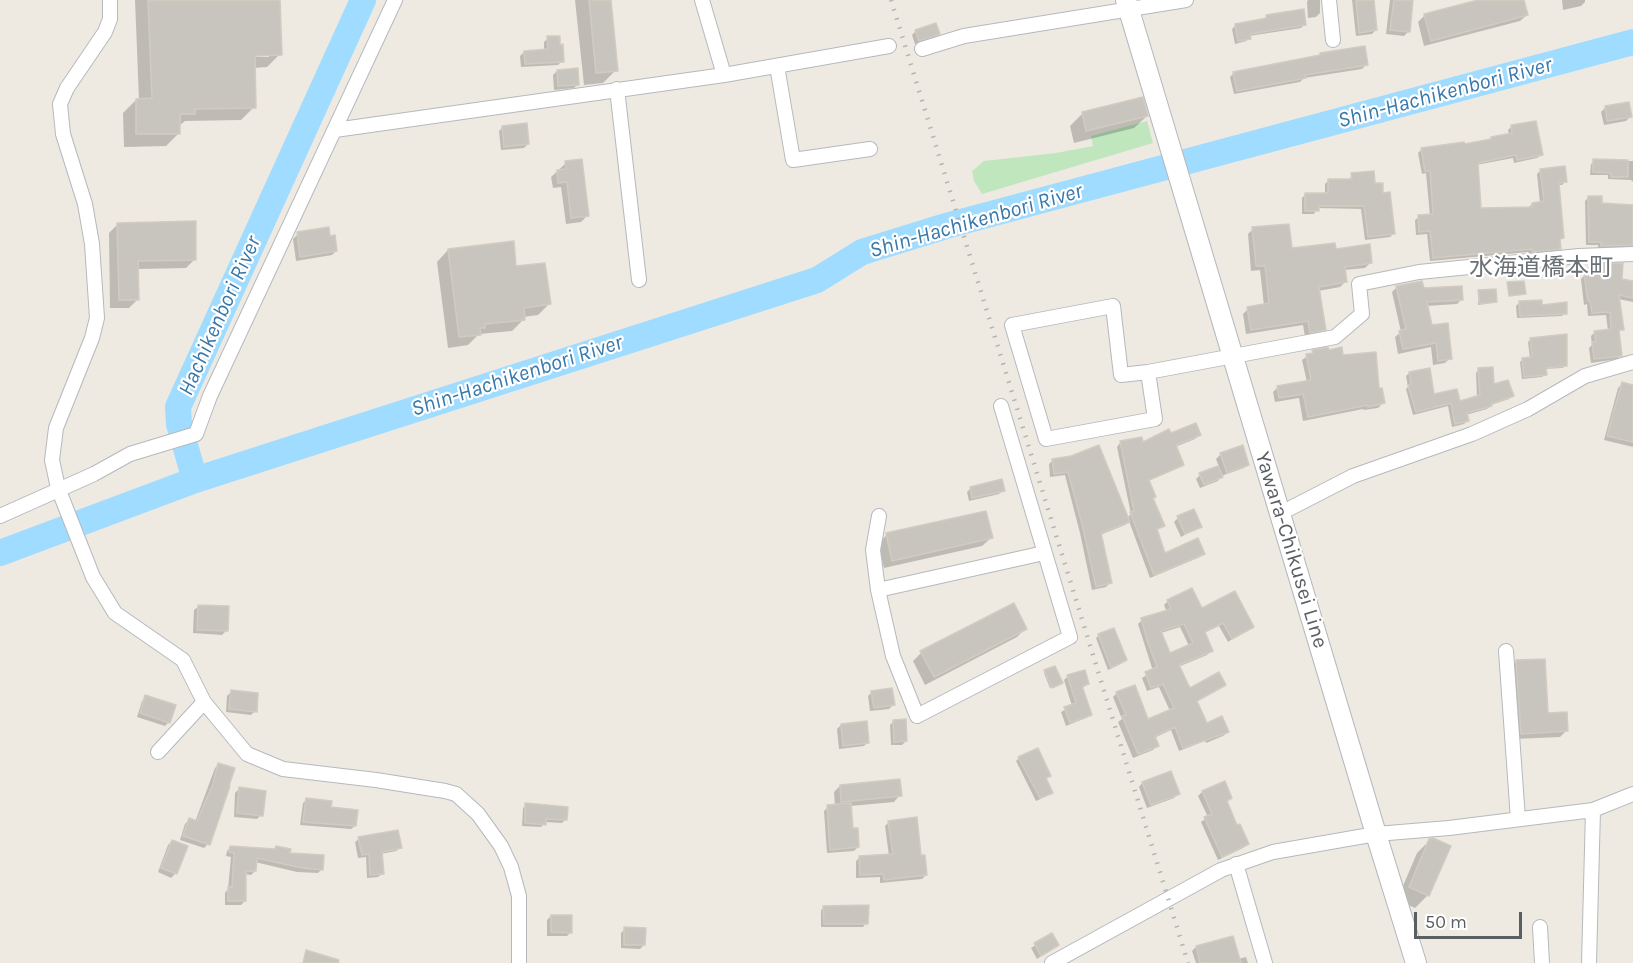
<!DOCTYPE html>
<meta charset="utf-8">
<style>
body{margin:0}
#map{position:relative;width:1633px;height:963px;overflow:hidden;background:#eeeae2;font-family:Karla,sans-serif}
canvas{display:block}
.scale{position:absolute;left:1414px;top:912px;width:108px;height:27px;box-sizing:border-box;border:3px solid #5a5f63;border-top:0;padding-left:8px;font-size:18px;line-height:21px;white-space:nowrap;color:#5a5f63;-webkit-text-stroke:4px #fff;paint-order:stroke}
</style>
<div id="map">
<canvas width="1633" height="963"></canvas>
<div class="scale">50 m</div>
</div>
<script>
const ctx = document.querySelector('canvas').getContext('2d');
ctx.lineJoin = 'round';
function paint(path, color) { ctx.fillStyle = color; ctx.fill(path, 'evenodd'); }
const shape = rows => new Path2D(rows.map(r => 'M' + r).join(''));
function trace(path, color, width, dash) { ctx.strokeStyle = color; ctx.lineWidth = width; ctx.lineCap = dash ? 'butt' : 'round'; ctx.setLineDash(dash || []); ctx.stroke(path); }
function drawText(font, color, halo, rows, align = 'center') {
  ctx.font = font + ' Karla,"Noto Sans JP",sans-serif'; ctx.lineWidth = 4.5; ctx.setLineDash([]); ctx.textBaseline = 'middle'; ctx.strokeStyle = halo; ctx.fillStyle = color; for (const [text, x, y, turn = 0] of rows) {
    ctx.save(); ctx.translate(x, y); ctx.rotate((+turn || 0) * Math.PI / 180); ctx.textAlign = isNaN(turn) ? turn : align; if (halo) ctx.strokeText(text, 0, 0); ctx.fillText(text, 0, 0); ctx.restore();
  }
}
paint(shape([
 [1147,121,1153,143,982,194,974,181,972,171,984,161,1056,153,1093,146,1091,136]
]), '#c0e6bd');
paint(shape([
 [135,0,279,0,280,54,267,67,253,68,254,107,241,120,185,121,179,126,179,133,166,146,124,147,123,113,136,100,139,100],
 [247,54,269,54,269,57,247,57],
 [575,0,609,0,616,70,603,83,584,85],
 [1308,0,1320,0,1320,13,1316,17,1308,18,1307,2],
 [1352,0,1372,0,1376,30,1372,34,1356,36],
 [1390,0,1412,0,1408,32,1404,36,1386,34],
 [1484,0,1523,0,1527,15,1520,21,1424,46,1418,22,1424,16],
 [1562,0,1585,0,1585,2,1581,6,1563,10],
 [1267,16,1305,24,1301,28,1249,36,1246,41,1235,44,1232,29,1235,26,1263,20],
 [916,31,939,34,935,37,915,44,912,35],
 [548,38,562,61,558,65,521,67,520,56,524,52,544,51,544,42],
 [1366,65,1362,69,1304,78,1300,82,1234,94,1230,77,1234,73],
 [557,71,578,84,574,88,554,90,553,75],
 [1605,108,1630,117,1626,121,1604,125,1601,112],
 [1083,113,1147,116,1134,128,1074,143,1070,126],
 [503,127,528,144,524,148,501,150,499,131],
 [1511,127,1541,155,1537,158,1514,163,1513,158,1476,165,1480,210,1528,208,1532,204,1540,203,1537,174,1540,171,1566,181,1562,185,1557,185,1562,237,1558,241,1559,248,1555,252,1529,255,1528,252,1430,261,1427,234,1416,235,1415,220,1419,217,1430,216,1426,173,1422,174,1418,153,1422,149,1463,146,1489,141,1491,138,1509,135,1508,130],
 [1594,161,1633,161,1633,182,1631,180,1608,179,1608,175,1590,175,1591,164],
 [566,163,587,216,581,222,566,224,561,187,553,188,551,177],
 [1352,175,1374,185,1381,195,1393,234,1390,237,1365,240,1361,209,1317,208,1314,214,1302,214,1302,198,1306,194,1325,194,1325,184,1329,180,1349,180],
 [1588,198,1600,204,1633,206,1633,250,1598,249,1598,245,1586,245,1585,201],
 [117,225,195,259,186,268,137,269,138,299,129,308,110,308,109,233],
 [328,229,329,237,336,251,332,255,296,261,293,239,297,235],
 [1253,229,1290,250,1335,250,1371,262,1365,268,1344,270,1345,282,1340,287,1318,291,1324,329,1319,334,1305,337,1303,325,1246,334,1243,314,1248,309,1264,306,1260,270,1251,271,1248,234],
 [448,250,515,268,549,304,538,315,523,317,524,319,512,331,479,334,468,345,448,348,437,262],
 [1600,266,1620,281,1633,283,1633,302,1618,299,1622,329,1618,333,1621,355,1617,359,1591,363,1589,348,1592,345,1591,336,1595,332,1608,331,1606,315,1588,316,1587,304,1584,305,1581,279,1585,275,1595,274,1596,270],
 [1397,287,1423,290,1462,299,1457,304,1426,306,1431,326,1450,358,1445,363,1433,365,1431,347,1398,354,1395,337,1401,332,1392,292],
 [1479,292,1495,302,1478,305],
 [1519,303,1541,306,1565,313,1562,316,1517,318,1516,306],
 [1531,339,1565,365,1563,368,1544,369,1545,375,1542,377,1522,379,1520,362,1523,359,1530,358,1528,342],
 [1313,352,1328,352,1342,357,1378,390,1383,403,1378,408,1364,410,1363,409,1303,421,1299,398,1275,402,1273,392,1278,387,1307,382,1302,360],
 [1479,369,1493,386,1512,396,1509,399,1491,405,1487,409,1466,415,1467,421,1464,424,1452,427,1448,406,1413,415,1406,389,1408,387,1406,376,1409,373,1433,396,1459,402,1477,397,1476,373],
 [1622,384,1633,386,1633,447,1604,440,1618,388],
 [1170,435,1199,435,1195,439,1175,447,1182,464,1178,468,1148,481,1152,499,1163,525,1156,530,1164,555,1204,554,1200,557,1150,578,1129,521,1125,525,1100,535,1110,583,1106,587,1092,590,1080,533,1065,475,1050,477,1049,464,1053,460,1072,458,1127,518,1131,514,1117,447,1120,443,1141,438,1142,444],
 [1242,447,1248,464,1244,468,1221,476,1218,481,1200,488,1196,479,1200,475,1219,467,1216,459,1220,455],
 [971,488,1003,490,999,494,969,501,967,492],
 [1178,518,1200,526,1181,537,1174,522],
 [887,535,991,538,982,546,884,568,878,543],
 [1168,601,1252,626,1228,642,1219,626,1204,633,1211,651,1207,655,1178,667,1189,690,1224,685,1196,702,1206,724,1228,732,1223,736,1206,743,1205,741,1179,751,1171,730,1154,738,1157,746,1153,750,1133,758,1118,722,1122,719,1113,697,1117,693,1147,721,1170,711,1159,687,1147,691,1142,678,1153,671,1138,624,1142,620,1167,612,1164,605],
 [1180,627,1189,646,1169,655,1161,633],
 [198,607,226,631,222,635,193,633,194,610],
 [1026,628,1017,637,925,685,913,661,921,653],
 [1099,635,1125,660,1122,663,1108,670,1096,638],
 [1516,662,1546,714,1566,731,1560,737,1515,739,1510,668],
 [1045,672,1059,684,1050,688,1044,673],
 [1068,676,1088,684,1081,689,1090,714,1086,718,1066,726,1061,712,1072,706,1064,680],
 [231,692,255,711,251,715,226,712,227,696],
 [872,692,893,705,889,709,870,711,868,696],
 [146,697,169,722,165,726,137,717,142,701],
 [894,721,906,741,902,745,891,745,890,725],
 [841,725,868,742,864,746,839,749,837,729],
 [1019,758,1050,775,1046,779,1051,793,1047,796,1036,801,1016,761],
 [219,764,208,844,204,848,180,840,185,824,189,820,195,822,215,768],
 [1142,783,1178,794,1174,798,1147,808,1139,787],
 [1224,783,1230,798,1226,803,1236,827,1247,844,1243,848,1218,860,1201,822,1208,817,1198,796,1202,792],
 [840,786,900,795,894,802,850,806,851,830,858,847,854,851,827,853,824,811,828,807,835,806,834,792],
 [239,789,261,815,257,819,234,817,235,793],
 [306,800,329,808,355,826,351,829,300,825,303,803],
 [526,805,566,819,562,823,545,822,541,827,522,826,523,808],
 [889,822,920,857,926,875,922,879,880,883,880,877,856,878,856,861,860,857,889,856,885,826],
 [359,839,400,848,396,851,381,854,382,874,378,877,367,878,366,857,358,858,355,842],
 [1430,840,1428,895,1415,908,1397,900,1417,853],
 [172,841,186,846,175,874,171,878,158,872,168,845],
 [231,847,322,869,318,873,297,872,255,862,255,871,251,875,245,874,245,901,241,905,225,905,225,893,228,889,231,857,226,856,227,851],
 [824,907,866,923,863,927,821,927,821,910],
 [551,916,571,932,567,936,547,936,547,920],
 [625,929,644,945,640,949,621,948,621,933],
 [1051,935,1057,945,1037,959,1031,948],
 [1196,947,1238,959,1246,957,1248,963,1196,963,1192,951]
]), '#0003');
trace(shape([
 [195,480,179,424,178,407,363,0],
 [0,553,195,480,817,280,862,252,946,226,1633,42]
]), '#a0dcff', 26);
const building = shape([
 [148,0,280,0,282,55,255,56,256,108,195,109,195,114,180,114,180,134,136,134,136,99,152,98,148,0],
 [589,0,611,0,618,71,596,73,589,0],
 [1356,0,1374,0,1377,30,1359,33,1356,0],
 [1394,0,1413,0,1410,32,1390,30,1394,0],
 [1478,0,1524,0,1528,15,1431,41,1424,14,1478,0],
 [1304,9,1306,25,1250,34,1251,39,1238,41,1235,24,1267,18,1266,15,1304,9],
 [936,23,940,34,919,41,915,30,936,23],
 [547,36,560,36,560,45,563,44,564,62,525,64,524,51,548,49,547,36],
 [1365,46,1368,65,1305,75,1306,78,1237,91,1233,72,1320,55,1320,53,1365,46],
 [578,68,579,85,558,86,557,70,578,68],
 [1143,97,1148,116,1086,131,1082,112,1143,97],
 [1629,102,1632,117,1607,121,1605,106,1629,102],
 [1536,121,1543,155,1517,160,1516,155,1478,163,1481,208,1532,207,1532,203,1544,201,1540,169,1565,166,1567,182,1559,183,1564,238,1560,239,1561,249,1532,252,1532,249,1433,258,1430,231,1419,232,1418,215,1433,214,1430,171,1425,171,1421,148,1464,142,1465,144,1491,139,1491,137,1512,133,1511,125,1536,121],
 [527,123,529,144,504,147,502,126,527,123],
 [582,159,589,216,571,218,567,182,558,183,557,170,566,169,565,161,582,159],
 [1593,159,1628,160,1628,177,1611,177,1611,173,1593,172,1593,159],
 [1374,171,1375,183,1383,183,1383,193,1390,192,1395,234,1368,237,1364,206,1319,206,1319,211,1305,211,1305,193,1328,193,1328,179,1352,179,1351,173,1374,171],
 [1588,196,1602,196,1602,203,1633,205,1633,245,1601,246,1601,242,1589,242,1588,196],
 [196,221,196,260,138,261,139,300,119,300,117,223,196,221],
 [1289,224,1292,248,1335,243,1336,249,1370,244,1372,263,1345,267,1347,282,1319,287,1326,330,1310,333,1308,321,1251,330,1247,307,1269,303,1265,266,1256,266,1252,227,1289,224],
 [329,227,330,236,335,235,337,251,300,257,297,232,329,227],
 [514,241,516,266,545,263,551,304,524,308,525,320,485,324,485,328,480,328,481,335,459,337,448,249,514,241],
 [1623,263,1622,279,1633,281,1633,298,1619,295,1624,330,1619,330,1622,356,1594,359,1592,342,1596,342,1594,331,1611,329,1610,312,1592,313,1590,301,1588,301,1584,274,1599,272,1599,264,1623,263],
 [1422,281,1424,288,1462,286,1463,300,1427,302,1432,325,1448,323,1452,359,1438,361,1436,343,1403,349,1399,331,1406,329,1396,286,1422,281],
 [1524,281,1526,294,1509,296,1507,282,1524,281],
 [1496,289,1497,302,1480,304,1478,290,1496,289],
 [1542,300,1542,305,1567,302,1567,314,1520,316,1519,301,1542,300],
 [1567,334,1567,366,1546,368,1547,375,1524,377,1522,358,1532,357,1530,338,1567,334],
 [1328,347,1329,350,1342,347,1343,355,1376,352,1379,388,1382,388,1385,403,1368,407,1368,405,1308,417,1303,394,1279,398,1277,386,1311,380,1306,354,1313,353,1312,350,1328,347],
 [1493,367,1494,384,1508,380,1514,396,1491,404,1492,406,1467,413,1469,421,1455,424,1451,403,1416,412,1408,385,1411,384,1409,372,1430,368,1434,394,1457,389,1460,401,1480,395,1478,368,1493,367],
 [1622,382,1633,385,1633,442,1607,436,1622,382],
 [1196,423,1201,435,1176,445,1184,465,1149,480,1156,497,1153,498,1165,526,1157,529,1165,553,1198,538,1205,554,1154,575,1130,512,1134,511,1120,441,1142,437,1143,442,1169,429,1171,433,1196,423],
 [1099,445,1130,522,1101,533,1112,583,1096,587,1083,528,1068,472,1054,474,1052,459,1071,456,1099,445],
 [1243,445,1249,465,1227,473,1220,453,1243,445],
 [1218,466,1223,477,1204,485,1199,473,1218,466],
 [1002,479,1005,491,972,498,970,487,1002,479],
 [1194,509,1202,527,1185,534,1177,516,1194,509],
 [986,511,993,538,892,561,886,533,986,511],
 [1192,588,1202,608,1235,591,1254,627,1232,639,1223,623,1205,632,1213,651,1179,665,1190,688,1219,672,1226,685,1197,701,1207,723,1222,716,1229,732,1183,748,1175,727,1155,736,1159,746,1138,754,1122,716,1126,715,1116,692,1135,685,1148,719,1174,708,1163,684,1151,688,1145,672,1157,667,1147,640,1141,618,1171,609,1167,600,1192,588],
 [1184,624,1193,643,1170,653,1161,631,1184,624],
 [1014,603,1027,629,934,677,920,651,1014,603],
 [198,605,229,606,228,631,197,630,198,605],
 [1114,628,1127,660,1111,668,1098,634,1114,628],
 [1545,659,1548,713,1567,712,1568,731,1521,734,1516,660,1545,659],
 [1055,666,1063,683,1052,688,1044,670,1055,666],
 [1085,670,1089,684,1082,686,1092,715,1070,723,1064,707,1076,703,1067,675,1085,670],
 [892,688,895,705,874,708,871,691,892,688],
 [231,690,258,693,257,712,229,709,231,690],
 [145,695,176,705,170,723,140,713,145,695],
 [906,719,907,741,894,742,893,720,906,719],
 [867,721,869,743,843,746,841,724,867,721],
 [1038,748,1051,776,1046,778,1053,793,1040,798,1018,757,1038,748],
 [218,763,235,768,229,786,230,786,210,845,183,836,189,818,197,821,213,784,218,763],
 [1171,771,1180,794,1151,805,1142,782,1171,771],
 [900,779,902,796,841,802,840,785,900,779],
 [1225,781,1232,798,1227,801,1237,825,1240,824,1249,844,1222,857,1204,817,1212,814,1202,791,1225,781],
 [239,787,266,791,263,816,237,813,239,787],
 [306,798,332,801,331,807,358,810,356,826,303,822,306,798],
 [525,803,568,807,567,820,546,819,546,825,525,823,525,803],
 [851,803,853,828,858,828,859,847,830,850,827,805,851,803],
 [917,817,921,855,925,855,927,875,884,880,883,874,860,875,859,856,893,854,888,821,917,817],
 [398,830,402,848,382,852,384,874,370,875,369,854,362,855,358,837,398,830],
 [1433,838,1451,846,1429,896,1409,887,1429,839,1433,838],
 [172,840,188,846,177,874,161,868,172,840],
 [230,846,275,849,276,846,291,849,290,853,324,855,323,870,302,868,257,858,256,871,246,871,246,901,228,901,228,887,232,887,234,853,229,852,230,846],
 [869,905,868,924,824,924,823,906,869,905],
 [551,915,572,915,572,933,551,932,551,915],
 [624,927,646,928,645,945,624,945,624,927],
 [1052,933,1059,945,1041,956,1034,943,1052,933],
 [1233,936,1241,963,1200,963,1196,946,1233,936],
 [306,950,339,960,338,963,303,963,306,950]
]);
paint(building, '#c8c5bf');
trace(building, '#d2cbc0', 1.5);
const minor = shape([
 [110,0,110,19,105,32,67,88,60,104,63,134,85,204,92,244,97,318,92,338,56,428,52,460,58,488,93,577,115,613,183,660,204,702,247,754,283,769,376,780,445,791,456,794,478,814,501,846,511,867,519,896,519,963],
 [702,0,724,75],
 [1329,0,1333,40],
 [922,49,964,36,1186,0],
 [777,66,793,160,870,149],
 [617,89,639,280],
 [335,130,724,75,889,46],
 [1148,372,1155,419,1046,439,1012,325,1113,306,1121,375,1148,372,1335,337,1362,314,1359,284,1419,272,1579,256,1633,254],
 [1281,513,1353,476,1472,434,1528,409,1585,376,1633,362],
 [0,516,94,474,130,454,196,434,210,396,395,0],
 [879,516,873,550,878,590,893,656,917,716,1070,637,1001,406],
 [878,590,1044,553],
 [1506,651,1518,819],
 [158,752,204,702],
 [1236,864,1265,963],
 [1540,927,1542,963],
 [1052,963,1221,870,1273,852,1376,834,1449,828,1593,810,1633,794],
 [1589,963,1593,810]
]);
const secondary = shape([
 [1126,0,1376,834,1416,963]
]);
trace(minor, '#b5b9bd', 16);
trace(secondary, '#b4b8bd', 22);
trace(minor, '#fff', 14);
trace(secondary, '#fff', 20);
trace(shape([
 [891,0,1188,963]
]), '#b3b4b4', 4.5, [1.5, 8]);
drawText('21px', '#5a5f63', '#fff', [
 ["Yawara-Chikusei Line",1291,550,73]
]);
drawText('italic 22px', '#3978aa', '#fff', [
 ["Shin-Hachikenbori River",1445,93,-15],
 ["Shin-Hachikenbori River",976,221,-16],
 ["Hachikenbori River",220,316,-66],
 ["Shin-Hachikenbori River",517,376,-18]
]);
drawText('24px', '#6b7175', '#fff', [
 ["水海道橋本町",1541,268]
]);
</script>
